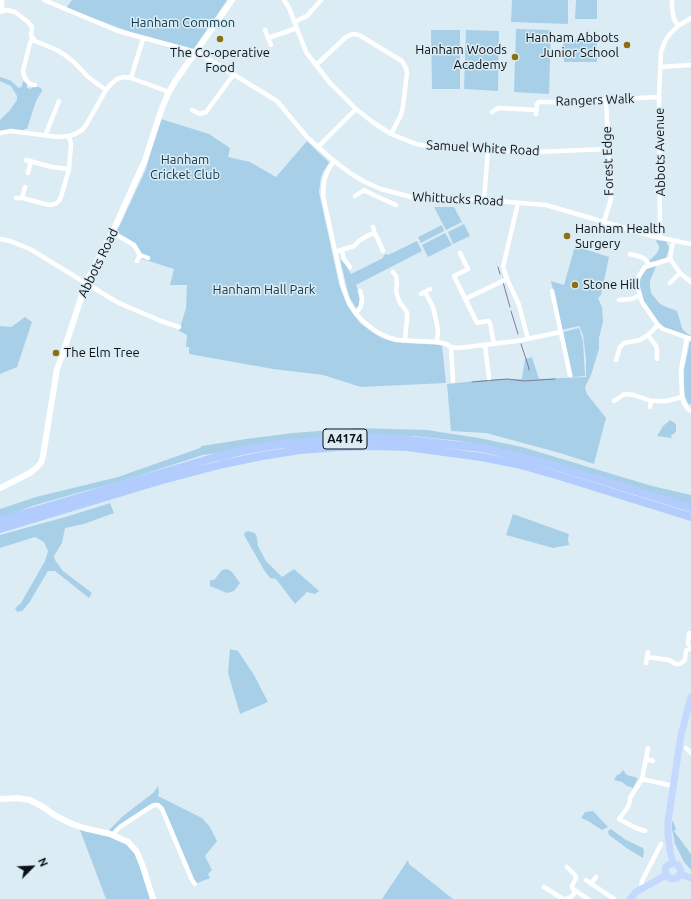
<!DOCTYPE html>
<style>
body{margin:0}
#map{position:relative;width:691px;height:899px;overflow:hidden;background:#dcecf5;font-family:Ubuntu,sans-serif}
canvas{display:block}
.north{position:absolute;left:12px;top:847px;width:40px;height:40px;-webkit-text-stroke:3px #dcecf5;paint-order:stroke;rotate:66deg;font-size:11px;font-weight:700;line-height:16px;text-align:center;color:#0c1114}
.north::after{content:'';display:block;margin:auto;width:14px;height:18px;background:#0c1114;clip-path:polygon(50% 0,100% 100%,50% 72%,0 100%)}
</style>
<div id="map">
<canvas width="691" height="899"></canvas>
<div class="north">N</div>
</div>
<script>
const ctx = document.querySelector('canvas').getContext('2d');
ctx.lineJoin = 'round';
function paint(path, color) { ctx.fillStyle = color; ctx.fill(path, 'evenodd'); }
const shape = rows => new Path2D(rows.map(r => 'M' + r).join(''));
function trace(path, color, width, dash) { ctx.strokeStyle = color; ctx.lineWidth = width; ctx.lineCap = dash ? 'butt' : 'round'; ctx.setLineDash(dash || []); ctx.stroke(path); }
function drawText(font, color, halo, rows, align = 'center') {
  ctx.font = font + ' Ubuntu,sans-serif'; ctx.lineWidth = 3; ctx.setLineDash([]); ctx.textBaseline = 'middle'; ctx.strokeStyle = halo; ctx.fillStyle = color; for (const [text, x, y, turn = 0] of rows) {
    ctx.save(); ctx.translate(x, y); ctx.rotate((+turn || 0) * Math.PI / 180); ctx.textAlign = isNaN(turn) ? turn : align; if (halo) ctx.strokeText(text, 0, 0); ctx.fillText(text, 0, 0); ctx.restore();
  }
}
paint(shape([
 [72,0,227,0,193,50,133,33,66,8],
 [512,0,568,0,568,24,511,22],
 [576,0,597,0,597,19,575,19],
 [516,29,551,30,549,94,514,92],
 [431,30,460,30,460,89,432,89],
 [466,30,499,31,498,91,464,89],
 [597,39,597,62,564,62,563,40],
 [0,77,10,80,19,88,22,86,23,81,26,82,27,85,27,88,30,89,35,86,41,88,42,91,36,101,27,129,24,129,23,131,8,130,0,131,0,120,10,110,17,100,17,96,11,86,0,81],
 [161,119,209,134,230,148,228,157,250,162,276,177,307,141,319,153,328,161,329,163,323,172,321,177,319,192,339,284,347,305,360,323,372,332,382,338,391,341,405,343,442,345,446,383,361,387,323,375,273,369,189,354,189,347,186,347,187,335,179,331,186,308,187,285,170,285,174,269,142,259,138,249,115,231,120,225,146,169,153,141],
 [434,207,454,207,462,222,446,230],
 [464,224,470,236,453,244,448,232],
 [442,225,444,231,421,243,418,237],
 [445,233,452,245,428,257,422,245],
 [657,240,666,241,667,243,669,248,667,255,666,258,656,261,650,262,649,261,657,253,659,249,659,246,656,241],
 [417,241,422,251,356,285,359,292,360,301,358,308,356,308,349,297,340,259,345,264,351,274,383,258,384,255,387,254,388,255],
 [575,246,609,257,601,295,598,298,602,307,603,322,599,338,599,349,591,375,585,387,587,394,606,418,594,464,560,453,486,433,451,431,447,384,495,379,522,379,525,359,532,357,539,379,586,377,586,359,583,335,579,326,562,330,551,281,564,285],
 [656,265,655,269,650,281,650,287,651,293,659,303,664,306,677,311,682,328,684,331,691,336,691,337,683,335,662,327,659,324,643,300,639,287,641,276,647,268],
 [25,317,32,322,17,367,0,374,0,326,11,327],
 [579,328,583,341,585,376,573,377,563,332],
 [690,341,691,341,691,403,689,405,685,397,684,385,684,370],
 [670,420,676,424,676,431,674,434,671,435,672,438,657,436,663,426],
 [358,428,427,430,479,438,522,447,652,486,691,495,691,506,484,446,460,441,412,436,349,435,203,455,113,484,88,490,32,506,0,519,0,509,36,497,118,477,200,448,202,446,246,439,293,433],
 [110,503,114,513,84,524,65,528,62,543,54,556,55,560,63,571,92,593,89,598,55,571,48,571,29,603,22,611,17,612,15,608,21,603,45,561,48,551,44,542,35,537,0,548,0,535,69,516],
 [513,514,569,534,568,539,569,545,553,548,506,535],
 [248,531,255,533,257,538,258,546,266,561,282,577,294,569,319,591,315,594,307,592,295,604,276,579,270,578,264,570,244,535,245,532],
 [227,569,232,572,240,583,234,591,227,593,210,586,210,580,214,580,222,570],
 [230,649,238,651,254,675,268,702,240,714,228,673],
 [623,770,627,775,638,778,633,788,627,786,622,782,614,780,617,775,620,774],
 [158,786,159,792,158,796,202,818,210,827,217,841,205,856,212,870,208,874,210,878,195,884,162,809,155,805,113,835,133,847,153,899,106,899,80,830,84,828,110,834,109,830,123,816,153,793],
 [593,811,608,827,602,830,588,821,581,818,585,812],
 [672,821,673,821,676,829,674,831,691,854,691,870,684,862,675,844,672,829],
 [611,829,626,840,643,848,644,851,643,858,628,849,609,835,608,831],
 [408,860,409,864,453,899,382,899]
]), '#a7d0e8');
trace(shape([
 [498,267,500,274],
 [503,282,510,307],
 [511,311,518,334],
 [521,344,528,365,529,370],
 [472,382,507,379,524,381,555,379]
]), '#7e7b9c', 1);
trace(shape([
 [2,0,2,11],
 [44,0,118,31,196,52,205,57,277,101,307,137,334,161,350,173,365,182,381,189,411,197,484,200,546,205,652,236,691,244],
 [284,0,289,8,306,52,330,83,356,109,374,123,391,134,416,144,427,146,439,148,534,152,609,149],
 [672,0,672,8,674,19,678,26],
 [0,12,7,10,15,12,28,22,32,27,31,36,35,41,57,50,65,55,76,64,88,77,106,90],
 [294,22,307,16,321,0],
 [265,30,271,45],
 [33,38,30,43,23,71,24,76,27,81,30,84,35,85],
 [268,38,297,28],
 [316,65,346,37,353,34,359,35,402,61,406,68,407,73,403,106,401,115,391,134],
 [660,67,691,65],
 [131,78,143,39],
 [192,110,200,114,206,112,234,74],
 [492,112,498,108,536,110],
 [536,114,537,104,539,102,559,102,659,97],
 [0,133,11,131,58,137,69,136,75,134,82,130,86,125,106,90,111,84,117,79,124,77,131,78,169,92],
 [45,136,59,101],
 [318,147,356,109],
 [26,160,52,167,69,169],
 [334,161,328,170,324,181,323,196,343,287,349,303,356,314,365,323,377,332,387,337,397,340,437,342,446,344,451,347,458,348,517,341,561,332],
 [28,173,31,161],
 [355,196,364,190,378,197,396,205],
 [16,198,22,198,49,205,55,204,59,201,61,197,69,169,71,144,69,136],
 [22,198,25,187],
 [484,200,488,150],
 [518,203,503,267,507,279,519,305,528,339],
 [604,222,611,199,606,99],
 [373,227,375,234],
 [112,232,134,245,140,255,137,261],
 [660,238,659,97,661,52,665,41,670,34,678,26,691,18],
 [0,239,10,241,30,249,107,296,119,303,161,321,179,327],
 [673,241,670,259,645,267,639,276,637,281,638,288,642,302,658,325,663,329,691,339],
 [342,250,344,259,350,267],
 [335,252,354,246,360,240,371,234,375,234,377,237,383,251],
 [460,253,468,269,454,276,477,323,488,321,490,323,494,344],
 [630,254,641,257,645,259,649,265],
 [140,255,148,258],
 [670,259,680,273,691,282],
 [393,272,396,276,397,283,396,291,398,298,400,303,405,309,407,313,407,318,405,340],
 [670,283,680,273],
 [552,291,570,375],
 [425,292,433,307,436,320,438,330,437,342],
 [421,294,430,289],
 [465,299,507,279],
 [619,300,631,299,639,296],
 [356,314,361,306,362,298,360,291],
 [648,335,656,346,657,350,657,359],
 [687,338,681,370,682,397,684,403,688,409,691,411],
 [485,345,489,378],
 [451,347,453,381],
 [616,360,620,347,624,343,640,340,648,335,658,325],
 [614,401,623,395,626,394,634,395,651,401,667,401,682,397],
 [650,407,651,401],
 [689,633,688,644,691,648],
 [647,657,669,660,676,664,680,664,685,660,686,651,691,648],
 [646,663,648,652],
 [686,748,691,753],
 [646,759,648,748],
 [653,761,646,759,642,779,673,786],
 [642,779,630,798,630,801,628,807,619,819,636,828,645,831],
 [112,835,120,827,152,806,155,805,158,805,162,809,192,880,195,884],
 [567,867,575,875,576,878,572,886,573,889,588,899],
 [586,880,614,899],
 [591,884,596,877],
 [544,887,563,899,565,899],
 [641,889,642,881,661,844],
 [566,899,571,897,576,891]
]), '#fff', 4.5);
trace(shape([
 [0,488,30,473,36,468,41,463,43,456,57,369,62,356,86,283,114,229,131,191,145,160,162,108,169,92,176,80,232,0],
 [0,799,16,798,30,800,43,807,56,816,72,824,84,828,110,834,128,842,137,852,143,867,153,899]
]), '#fff', 6);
trace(shape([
 [673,863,668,865,666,867,665,870,666,875,671,879,677,878,680,874,681,871,678,865,673,863,670,851,668,834,668,821,681,735,691,697],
 [680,874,691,878],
 [630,899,636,892,666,875]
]), '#c5d9fe', 7);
trace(shape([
 [0,521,216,457,251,449,283,444,350,438,379,438,408,440,482,448,517,456,561,468,691,508],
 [0,529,159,481,223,464,262,456,300,450,339,447,376,446,407,447,481,457,517,464,556,475,691,517]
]), '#b2ccfe', 8);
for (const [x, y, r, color] of [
 [220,39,4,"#8b7012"],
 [627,45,4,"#8b7012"],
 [515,57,4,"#8b7012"],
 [567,236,4,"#8b7012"],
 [575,285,4,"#8b7012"],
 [56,353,4,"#8b7012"]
]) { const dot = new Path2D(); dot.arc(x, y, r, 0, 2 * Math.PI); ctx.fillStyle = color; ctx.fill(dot); trace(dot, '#dcecf5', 1.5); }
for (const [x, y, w] of [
 [345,439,44]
]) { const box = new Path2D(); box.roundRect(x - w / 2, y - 10, w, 20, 3); ctx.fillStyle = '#dcecf5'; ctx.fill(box); trace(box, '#0c1114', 1); }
drawText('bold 12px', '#0c1114', null, [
 ["A4174",345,439]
]);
drawText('13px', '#0c374b', '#dcecf5', [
 ["Hanham Common",183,23],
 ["Hanham",185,160],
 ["Cricket Club",185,175],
 ["Hanham Hall Park",264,290]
]);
drawText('13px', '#0c1114', '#dcecf5', [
 ["Hanham Abbots",619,38,"right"],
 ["Junior School",619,53,"right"],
 ["Hanham Woods",507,50,"right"],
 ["Academy",507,65,"right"],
 ["The Co-operative",220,53,"center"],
 ["Food",220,68,"center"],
 ["Hanham Health",575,229],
 ["Surgery",575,244],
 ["Stone Hill",583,285],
 ["The Elm Tree",64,353]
], 'left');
drawText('13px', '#0c1114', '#dcecf5', [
 ["Rangers Walk",595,100,-2],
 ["Samuel White Road",483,148,3],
 ["Abbots Avenue",660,152,-91],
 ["Forest Edge",608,161,-92],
 ["Whittucks Road",458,199,3],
 ["Abbots Road",98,263,-64]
]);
</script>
